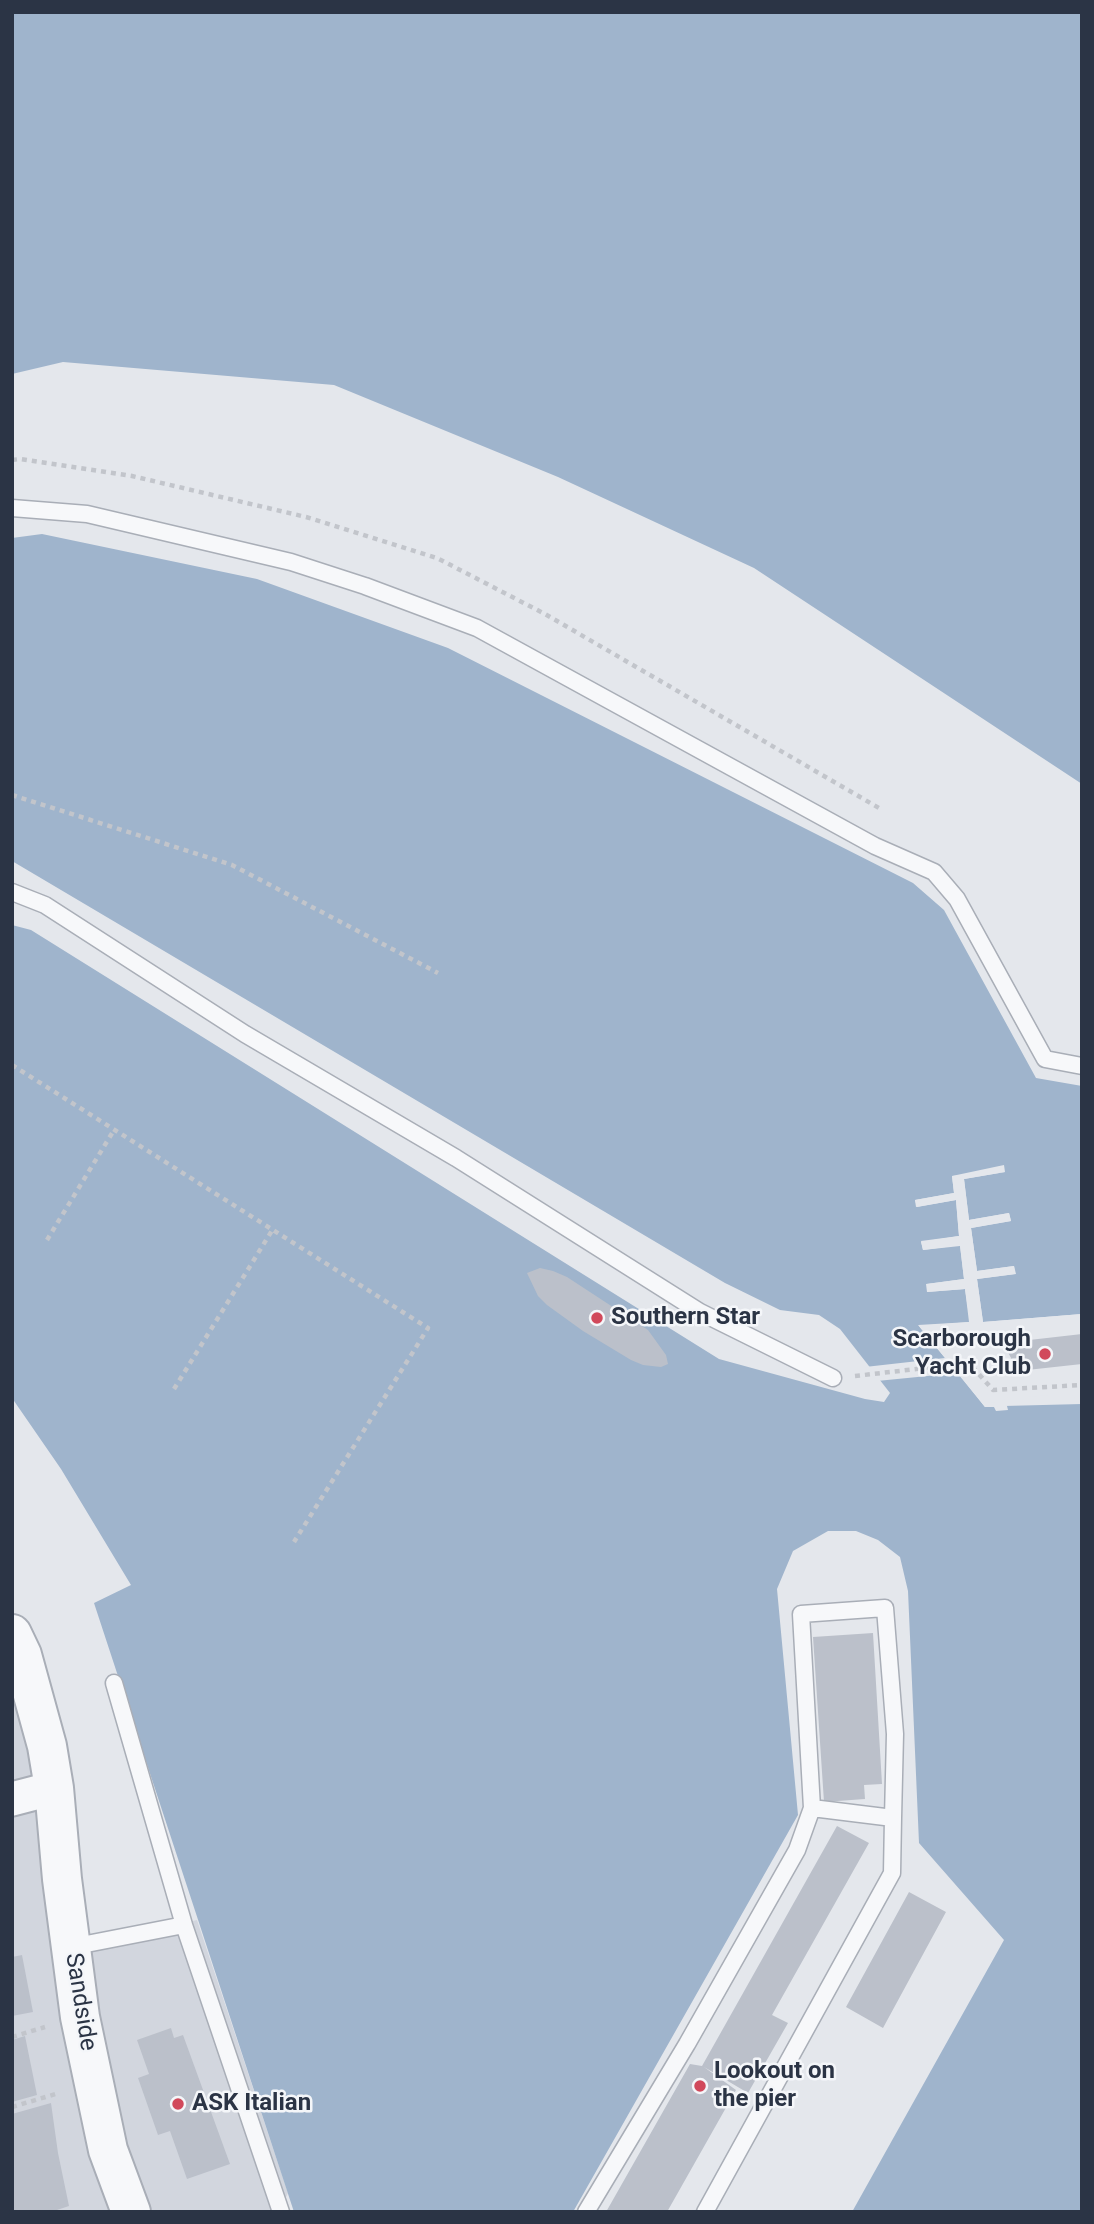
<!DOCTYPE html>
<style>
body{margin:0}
#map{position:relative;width:1094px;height:2224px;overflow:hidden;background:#e4e7ec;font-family:Roboto,sans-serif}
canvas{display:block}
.frame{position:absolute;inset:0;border:14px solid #2b3445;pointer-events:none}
</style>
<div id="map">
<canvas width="1094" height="2224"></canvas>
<div class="frame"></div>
</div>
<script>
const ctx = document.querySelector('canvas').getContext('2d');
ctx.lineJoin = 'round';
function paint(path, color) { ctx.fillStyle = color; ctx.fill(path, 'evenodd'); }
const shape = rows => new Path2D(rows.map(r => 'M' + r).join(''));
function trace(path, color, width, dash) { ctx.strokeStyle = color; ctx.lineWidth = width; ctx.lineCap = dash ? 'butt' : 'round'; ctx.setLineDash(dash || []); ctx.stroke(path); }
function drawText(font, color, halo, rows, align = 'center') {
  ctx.font = font + ' Roboto,sans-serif'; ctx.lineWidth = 5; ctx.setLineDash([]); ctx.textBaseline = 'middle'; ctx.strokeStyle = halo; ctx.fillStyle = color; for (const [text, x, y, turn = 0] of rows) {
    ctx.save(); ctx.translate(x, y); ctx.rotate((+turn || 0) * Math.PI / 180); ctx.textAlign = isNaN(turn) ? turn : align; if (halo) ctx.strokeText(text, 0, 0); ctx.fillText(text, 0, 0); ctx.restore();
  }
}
paint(shape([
 [12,1679,33,1753,44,1842,52,1952,197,1920,288,2193,279,2212,12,2212]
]), '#d2d6de');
paint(shape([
 [12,12,1082,12,1082,784,754,568,558,477,334,385,63,362,12,374],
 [42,534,257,579,448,648,913,883,944,910,1036,1078,1082,1086,1082,1314,983,1322,977,1279,1015,1274,1014,1266,977,1271,971,1228,1011,1221,1009,1213,969,1220,964,1179,1005,1172,952,1176,954,1193,915,1200,917,1207,956,1200,959,1236,921,1242,923,1250,960,1245,964,1279,927,1284,927,1292,965,1289,970,1322,919,1326,985,1407,993,1405,996,1411,1008,1410,1006,1402,1082,1403,1082,2212,852,2212,1004,1940,919,1843,908,1591,900,1557,878,1540,856,1531,828,1531,793,1551,777,1589,798,1815,573,2212,294,2212,94,1603,131,1585,61,1469,12,1398,12,925,31,930,719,1359,865,1399,884,1402,890,1393,840,1329,819,1315,780,1310,725,1283,12,861,12,538]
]), '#9fb4cc');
paint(shape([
 [1004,1165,1005,1172,964,1179,969,1220,1009,1213,1011,1221,971,1228,977,1271,1014,1266,1016,1274,977,1279,983,1322,1082,1314,1082,1318,981,1324,974,1278,1012,1271,974,1273,968,1227,970,1225,1007,1218,967,1223,960,1177,956,1178,956,1196,919,1203,955,1197,959,1199,962,1238,925,1244,926,1246,962,1243,968,1280,965,1283,930,1288,967,1286,973,1323,970,1326,926,1328,987,1403,994,1402,998,1407,985,1407,958,1373,877,1381,865,1367,945,1358,918,1325,969,1322,965,1289,927,1292,926,1284,964,1279,960,1246,923,1250,921,1241,959,1236,956,1200,916,1207,915,1200,954,1193,952,1176],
 [1072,1394,1076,1400,1082,1400,1082,1404,1004,1406,1002,1402,1005,1398]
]), '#e4e7ec');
paint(shape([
 [540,1268,553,1271,567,1277,648,1330,666,1355,668,1364,661,1367,643,1365,631,1360,583,1331,547,1305,538,1296,527,1273],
 [1082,1334,1082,1364,1018,1371,1003,1343],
 [873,1633,882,1784,864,1785,865,1799,824,1802,813,1637],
 [837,1826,869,1843,772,2015,788,2023,748,2093,704,2067,736,2090,667,2212,606,2212,690,2064,702,2066],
 [909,1892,946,1912,883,2028,846,2007],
 [22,1955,33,2012,12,2016,12,1957],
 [171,2028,174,2038,183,2035,230,2164,187,2179,170,2131,158,2135,138,2078,149,2074,137,2040],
 [25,2036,37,2095,12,2102,12,2040],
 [51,2103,58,2153,69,2206,51,2212,12,2212,12,2114]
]), '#bbc0ca');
const service = shape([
 [12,508,87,514,291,562,365,586,477,628,875,846,934,872,957,899,1045,1059,1082,1066],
 [12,892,45,905,245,1034,456,1158,700,1312,833,1378],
 [114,1683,184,1925],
 [71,1947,184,1925,281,2212],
 [586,2212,687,2044,797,1850,812,1808],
 [705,2212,892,1873,893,1818,895,1734,885,1608,801,1614,812,1808,893,1818]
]);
const minor = shape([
 [12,1799,54,1788]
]);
const tertiary = shape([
 [12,1634,22,1655,47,1746,54,1788,62,1879,80,2017,108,2150,131,2212]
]);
trace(service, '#a9aeb7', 19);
trace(minor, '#a9aeb7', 37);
trace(tertiary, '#a9aeb7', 42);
trace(shape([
 [12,460,20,459,132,476,306,517,437,558,545,614,879,808],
 [12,795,232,865,438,973],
 [12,1065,428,1328,294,1542],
 [47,1240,114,1130],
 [855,1376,969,1363,993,1390,1082,1385],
 [174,1389,273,1229],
 [12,2037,45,2027],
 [12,2107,59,2093]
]), '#c2c5cb', 4.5, [5, 5]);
trace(service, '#f7f8fa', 16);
trace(minor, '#f7f8fa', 33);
trace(tertiary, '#f7f8fa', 38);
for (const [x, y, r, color] of [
 [597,1318,7,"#d1495b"],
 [1045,1354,7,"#d1495b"],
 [700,2086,7,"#d1495b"],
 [178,2104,7,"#d1495b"]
]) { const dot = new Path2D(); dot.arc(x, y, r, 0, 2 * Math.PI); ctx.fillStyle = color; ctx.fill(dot); trace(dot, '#f4f6f9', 2.5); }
drawText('bold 24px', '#2b3445', '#f4f6f9', [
 ["Southern Star",611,1318],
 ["Scarborough",1031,1340,"right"],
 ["Yacht Club",1031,1368,"right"],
 ["Lookout on",714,2072],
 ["the pier",714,2100],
 ["ASK Italian",192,2104]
], 'left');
drawText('24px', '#2b3445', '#f4f6f9', [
 ["Sandside",80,2002,81]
]);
</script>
